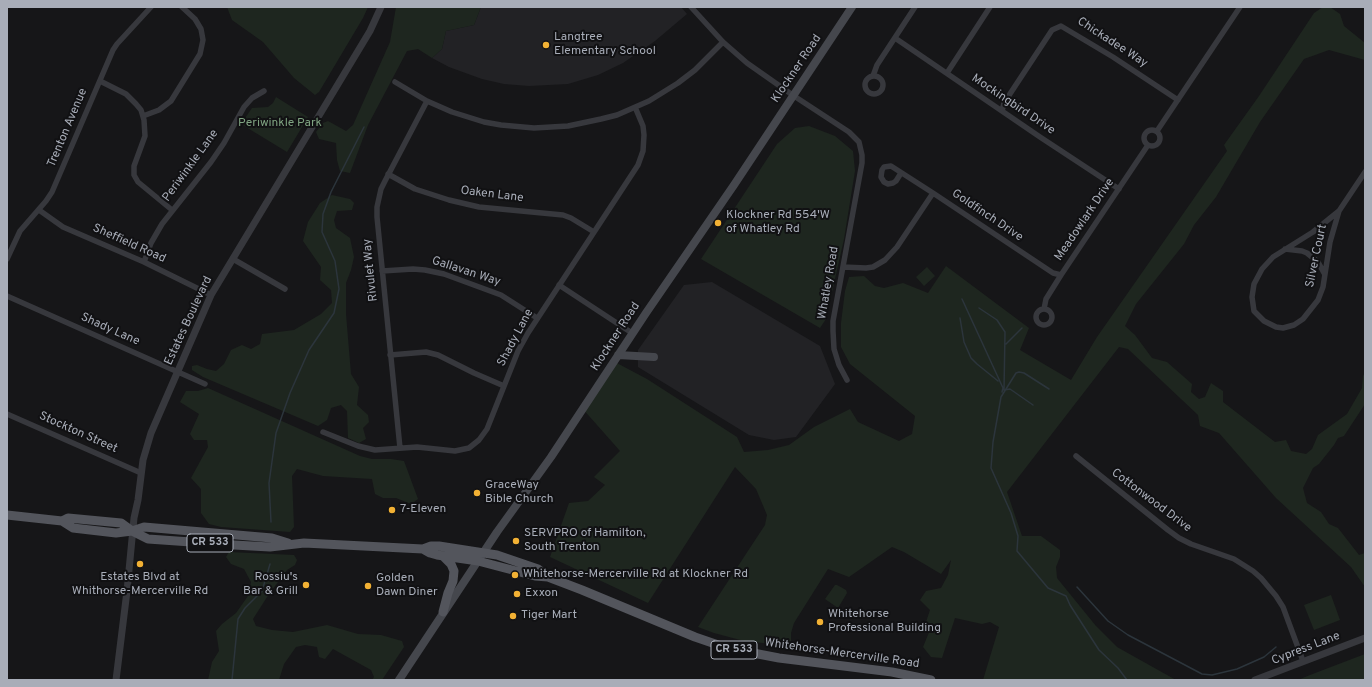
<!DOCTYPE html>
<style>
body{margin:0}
#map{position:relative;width:1372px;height:687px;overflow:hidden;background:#161618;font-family:Overpass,sans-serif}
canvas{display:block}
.frame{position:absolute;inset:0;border:8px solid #a8adb8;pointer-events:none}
</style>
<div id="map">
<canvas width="1372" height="687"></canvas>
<div class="frame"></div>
</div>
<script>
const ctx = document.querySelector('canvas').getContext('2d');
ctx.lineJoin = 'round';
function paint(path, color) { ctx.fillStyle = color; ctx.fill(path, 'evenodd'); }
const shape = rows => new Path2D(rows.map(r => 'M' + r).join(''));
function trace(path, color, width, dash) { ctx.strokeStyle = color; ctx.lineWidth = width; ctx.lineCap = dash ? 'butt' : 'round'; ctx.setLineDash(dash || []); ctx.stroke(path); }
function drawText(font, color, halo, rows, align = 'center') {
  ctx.font = font + ' Overpass,sans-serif'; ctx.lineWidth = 4; ctx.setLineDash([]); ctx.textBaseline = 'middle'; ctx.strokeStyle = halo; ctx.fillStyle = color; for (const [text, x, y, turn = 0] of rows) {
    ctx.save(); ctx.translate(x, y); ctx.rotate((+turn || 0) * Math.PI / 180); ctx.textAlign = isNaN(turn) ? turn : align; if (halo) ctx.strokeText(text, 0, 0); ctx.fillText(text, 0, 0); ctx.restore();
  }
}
paint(shape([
 [481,7,681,7,687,14,655,41,623,63,598,75,568,84,529,86,504,84,482,79,449,67,432,58,442,49,446,31,474,25],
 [712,282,820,346,835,384,796,437,774,440,749,435,638,367,638,350,684,285]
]), '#222225');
paint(shape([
 [227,7,368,7,363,18,319,92,315,95,294,78,263,42,232,20],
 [396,7,481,7,474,25,446,31,442,49,432,58,418,49,407,51,368,125,350,173,340,171,337,160,336,143,319,139,316,132,323,123,328,121,346,131,353,125,390,42],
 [1323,7,1330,7,1340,14,1344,26,1365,43,1365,60,1329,50,1304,59,1260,122,1216,197,1194,225,1184,244,1136,304,1125,326,1135,335,1152,358,1167,362,1192,384,1191,392,1199,399,1205,397,1211,383,1223,391,1223,402,1275,442,1286,440,1291,451,1306,454,1312,449,1318,435,1347,414,1362,388,1363,376,1365,372,1365,404,1344,436,1338,438,1334,445,1319,464,1313,468,1303,488,1307,503,1321,512,1329,524,1338,528,1359,555,1365,553,1365,587,1351,567,1276,498,1219,433,1200,426,1198,415,1128,349,1119,347,1007,492,1022,536,1041,536,1060,550,1060,557,1056,567,1057,578,1096,626,1117,647,1176,680,983,680,999,627,990,622,982,624,955,618,942,658,931,657,923,647,930,630,926,622,930,610,920,600,926,591,941,588,948,575,951,560,941,574,904,552,892,547,849,577,828,569,794,623,791,633,791,646,744,641,714,633,698,627,765,525,767,515,756,489,735,467,648,603,550,557,569,503,588,501,605,485,594,477,620,451,582,408,613,361,647,379,737,437,744,452,768,450,789,445,814,427,850,409,858,422,899,441,912,434,915,416,850,364,841,347,841,323,845,291,849,277,864,276,875,286,884,288,903,283,928,293,946,266,1029,328,1020,350,1071,380,1097,337,1227,151,1224,145,1259,96,1314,13],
 [276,97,308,117,287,152,241,124,252,108,268,107,273,103],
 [809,126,835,136,853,151,855,171,844,239,826,319,820,328,701,259,777,144,795,128],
 [332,195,350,199,354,203,352,210,337,211,334,220,336,228,350,238,354,257,351,270,346,283,346,314,351,374,359,387,357,405,368,415,369,422,363,428,366,439,359,443,348,438,347,411,341,405,331,408,327,420,318,426,203,377,192,370,192,366,197,365,207,369,216,371,224,364,231,350,242,345,251,349,260,344,262,334,294,330,321,314,332,303,331,290,320,280,321,267,303,241,308,222,320,203],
 [927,267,935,276,924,286,916,277],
 [208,388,360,456,372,459,391,459,404,461,418,499,411,504,396,498,383,498,375,494,372,479,323,476,297,469,292,476,294,527,290,532,221,527,209,524,201,513,201,489,191,478,208,447,207,440,194,440,190,434,199,414,180,402,186,391,198,391],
 [229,552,294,555,297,560,295,565,287,570,269,594,253,619,256,626,272,630,293,632,327,625,358,634,381,635,402,641,404,647,382,680,372,680,374,677,371,670,333,649,325,659,319,657,317,647,305,645,296,647,284,664,279,680,208,680,212,662,219,651,216,631,222,624,236,613,248,596,251,582,244,569,231,564,226,557],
 [835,585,837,585,846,590,847,593,838,608,825,599],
 [1331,595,1340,620,1314,630,1304,605],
 [1365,654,1365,680,1298,680,1310,675]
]), '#1e261f');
trace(shape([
 [962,299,1003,388,1002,392],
 [979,308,997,320,1005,332,1004,390,1010,389,1033,405],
 [960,318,964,342,971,358,977,364,998,381],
 [1006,344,1022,328],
 [1049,389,1024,373,1019,372,1016,373,1001,397,993,442,991,468,1011,513,1018,536,1017,551,1048,588,1066,596,1070,605,1099,650,1118,668,1127,680],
 [271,522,269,483,276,433,290,393,309,350,334,313,339,289,335,261,322,232,323,214,331,192,364,127],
 [1077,587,1108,621,1128,635,1202,674,1212,675,1237,669,1264,657,1276,647],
 [232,680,238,619,245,608,262,591,270,564]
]), '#2c353c', 1.5);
trace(shape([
 [691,7,723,42,747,63,794,96,849,132,859,142,862,155,862,163,833,321,833,331,834,349,839,365,847,380],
 [895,38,1040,137,1119,189],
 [947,73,990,7],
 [873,76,877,65,915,7],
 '865 85a9 9 0 1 1 18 0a9 9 0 1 1-18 0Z',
 [100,81,126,94,136,104,141,110,144,120,145,136,134,166,134,175,138,182,172,210],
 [395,82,427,101,452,112,484,122,501,125,534,128,568,126,601,119,617,115,649,101,678,83,695,70,723,42],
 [1002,111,1004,103,1052,30,1061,26,1113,57,1178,100],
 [143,116,159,110,171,101,200,54,203,40,201,29,195,19,182,7],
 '1144 138a8 8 0 1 1 16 0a8 8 0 1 1-16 0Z',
 [1157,131,1240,7],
 [901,173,896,181,893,183,888,184,884,182,881,177,882,170,884,167,891,166,933,193,1053,273,1061,275],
 [388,174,415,189,449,200,479,207,563,215,571,218,594,232],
 [39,210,63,227,144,262,211,295],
 [1339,211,1330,242,1323,287,1318,300,1303,319,1294,325,1283,328,1276,327,1264,321,1254,311,1252,297,1254,284,1262,269,1273,257,1313,232,1339,211,1365,172],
 [1285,249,1302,251,1307,253,1318,262,1324,273],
 [7,259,20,231,46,201,52,192,113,50,117,44,151,7],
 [233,259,285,289],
 [144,262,151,243,162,224,211,162,224,143,244,107,252,98,264,91],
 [843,267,866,268,873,267,885,260,897,247,933,193],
 [382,271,413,269,425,270,444,274,501,295,537,318],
 [559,285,632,333],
 [7,296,205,384],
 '1036 317a8 8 0 1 1 16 0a8 8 0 1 1-16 0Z',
 [1044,309,1046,299,1061,275,1148,145],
 [390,355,426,352,438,355,474,373,504,386],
 [7,414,141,473],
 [323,432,358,446,375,450,417,447,455,451,469,448,479,440,487,429,518,351,528,333,638,165,643,151,644,135,643,126,635,107],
 [400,448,377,217,377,207,381,189,385,181,427,101],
 [1076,456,1168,530,1179,538,1191,544,1234,559,1253,571,1261,578,1276,596,1283,607,1303,661]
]), '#37383d', 5.5);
trace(shape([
 [116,680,127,591,134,518,138,500,143,460,151,433,211,295,370,31,381,7],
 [1255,680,1365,638]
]), '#37383d', 7);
trace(shape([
 [618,355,654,357],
 [399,680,497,532,551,457,646,313,734,185,852,7]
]), '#45474d', 8);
trace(shape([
 [7,515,62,521,73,528,116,533,132,531,144,527,272,538,288,543],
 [62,521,68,518,121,523,132,531,148,539,234,545,270,547,304,543,423,549,431,546,439,546,497,555,538,569,548,577],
 [423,549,430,553,437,555,478,561,535,576,548,577,582,590,695,637,727,648,779,658,892,672,931,680],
 [443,556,451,564,454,571,453,581,448,593,443,612]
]), '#53555c', 9);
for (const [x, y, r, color] of [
 [546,45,4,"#f2b134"],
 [718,223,4,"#f2b134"],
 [477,493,4,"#f2b134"],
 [392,510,4,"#f2b134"],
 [516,541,4,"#f2b134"],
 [140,564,4,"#f2b134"],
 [515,575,4,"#f2b134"],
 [306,585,4,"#f2b134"],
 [368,586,4,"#f2b134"],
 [517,594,4,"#f2b134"],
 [513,616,4,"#f2b134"],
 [820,622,4,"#f2b134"]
]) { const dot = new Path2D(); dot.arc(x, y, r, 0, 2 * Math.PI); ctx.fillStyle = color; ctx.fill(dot); trace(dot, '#111113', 1.5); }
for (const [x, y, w] of [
 [210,543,46],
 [734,650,46]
]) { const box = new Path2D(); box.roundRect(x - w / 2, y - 9, w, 18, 3); ctx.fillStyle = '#111113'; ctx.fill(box); trace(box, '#a8adb8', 1); }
drawText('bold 11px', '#a8adb8', null, [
 ["CR 533",210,543],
 ["CR 533",734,650]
]);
drawText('12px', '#a8adb8', '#111113', [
 ["Langtree",554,38],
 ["Elementary School",554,52],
 ["Klockner Rd 554'W",726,216],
 ["of Whatley Rd",726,230],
 ["GraceWay",485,486],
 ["Bible Church",485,500],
 ["7-Eleven",400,510],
 ["SERVPRO of Hamilton,",524,534],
 ["South Trenton",524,548],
 ["Whitehorse-Mercerville Rd at Klockner Rd",523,575],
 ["Estates Blvd at",140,578,"center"],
 ["Whithorse-Mercerville Rd",140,592,"center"],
 ["Rossiu's",298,578,"right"],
 ["Bar & Grill",298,592,"right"],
 ["Golden",376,579],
 ["Dawn Diner",376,593],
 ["Exxon",525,594],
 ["Whitehorse",828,615],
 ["Professional Building",828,629],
 ["Tiger Mart",521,616]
], 'left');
drawText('12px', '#a8adb8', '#111113', [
 ["Chickadee Way",1112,43,33],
 ["Klockner Road",797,69,-56],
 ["Mockingbird Drive",1013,105,34],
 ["Trenton Avenue",68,128,-67],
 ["Periwinkle Lane",191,166,-54],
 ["Oaken Lane",492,195,7],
 ["Goldfinch Drive",987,216,34],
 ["Meadowlark Drive",1085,220,-56],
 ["Sheffield Road",129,244,24],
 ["Silver Court",1317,256,-78],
 ["Rivulet Way",371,270,-96],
 ["Gallavan Way",466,272,18],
 ["Whatley Road",829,283,-80],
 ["Estates Boulevard",189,321,-65],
 ["Shady Lane",110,330,24],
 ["Klockner Road",616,337,-57],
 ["Shady Lane",516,338,-62],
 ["Stockton Street",78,433,24],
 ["Cottonwood Drive",1151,501,37],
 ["Cypress Lane",1306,649,-21],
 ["Whitehorse-Mercerville Road",842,654,8]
]);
drawText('12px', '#7fa381', '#111113', [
 ["Periwinkle Park",280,124]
]);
</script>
